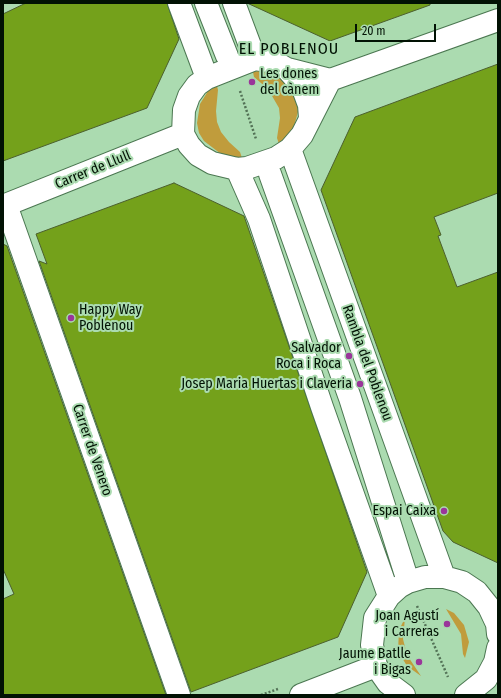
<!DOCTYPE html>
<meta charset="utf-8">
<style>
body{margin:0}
#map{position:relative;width:501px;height:698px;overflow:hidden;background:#abdbb0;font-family:"Fira Sans Condensed",sans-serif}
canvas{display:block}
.frame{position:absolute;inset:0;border:4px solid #021204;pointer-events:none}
.scale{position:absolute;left:355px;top:24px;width:81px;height:18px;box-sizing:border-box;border:2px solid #021204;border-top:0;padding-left:5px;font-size:12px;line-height:14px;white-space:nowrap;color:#021204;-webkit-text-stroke:3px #abdbb0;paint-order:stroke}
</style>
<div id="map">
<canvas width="501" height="698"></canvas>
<div class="frame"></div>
<div class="scale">20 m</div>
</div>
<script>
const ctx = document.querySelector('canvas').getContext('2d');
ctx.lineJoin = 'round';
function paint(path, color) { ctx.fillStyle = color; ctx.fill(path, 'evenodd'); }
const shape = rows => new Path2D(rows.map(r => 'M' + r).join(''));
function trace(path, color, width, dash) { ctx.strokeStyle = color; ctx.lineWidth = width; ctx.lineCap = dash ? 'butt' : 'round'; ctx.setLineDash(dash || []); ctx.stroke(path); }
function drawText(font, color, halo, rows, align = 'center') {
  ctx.font = font + ' "Fira Sans Condensed",sans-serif'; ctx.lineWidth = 4; ctx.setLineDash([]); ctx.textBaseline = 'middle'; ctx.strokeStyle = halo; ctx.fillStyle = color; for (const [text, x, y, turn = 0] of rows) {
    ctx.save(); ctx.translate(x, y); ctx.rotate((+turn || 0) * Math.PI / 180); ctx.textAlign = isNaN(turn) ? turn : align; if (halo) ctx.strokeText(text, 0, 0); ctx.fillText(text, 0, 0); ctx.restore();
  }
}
paint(shape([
 [258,71,270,73,283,79,289,85,297,102,298,112,293,130,279,144,277,138,280,118,279,108,268,89,254,77,253,72],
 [217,86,218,90,216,111,217,122,221,132,229,142,240,152,242,158,232,158,221,154,204,141,199,133,197,123,200,104,208,91],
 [446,609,454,613,464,625,469,642,465,658,463,654,461,634],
 [405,618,403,639,407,655,421,676,407,666,398,651,399,630]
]), '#c09c3c');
const building = shape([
 [26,3,167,3,179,39,147,108,3,161,3,14,26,3],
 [247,3,430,3,430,5,330,41,247,3],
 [498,64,498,193,434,217,441,235,438,236,457,287,498,272,498,563,453,542,443,531,321,190,355,117,498,64],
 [174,183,244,216,367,572,338,637,191,692,39,261,47,264,36,234,174,183],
 [3,244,7,246,166,695,3,695,3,599,14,594,3,569,3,244]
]);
paint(building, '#74a11b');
trace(building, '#4b5f2e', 1);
const minor = shape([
 [179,3,207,78],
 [206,3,227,56],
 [234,3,255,59],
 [255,59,275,62,287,69,330,80,302,135,290,149,276,158,247,168,237,169,212,163,198,155,189,145,183,134,184,110,189,96,197,85,207,78,255,59],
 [287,69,302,86,309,105,310,118],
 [330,80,498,20],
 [290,149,444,577],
 [237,169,259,219,322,407,389,596],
 [270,174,350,398,405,572],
 [6,205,179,695],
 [3,206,183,134],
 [301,695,376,666],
 [404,695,388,683,376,666,372,645,375,618,389,596,399,587,408,582,425,577,444,577,462,582,477,592,489,607,497,624,498,634],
 [466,695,486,679,495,662,498,648]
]);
trace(minor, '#4b7751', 24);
trace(shape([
 [240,91,256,139],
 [417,606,448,677],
 [261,695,278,689]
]), '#537256', 2.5, [2, 2]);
trace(minor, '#fff', 22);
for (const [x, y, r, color] of [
 [252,82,4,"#9a359a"],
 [71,318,4,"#9a359a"],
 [349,356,4,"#9a359a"],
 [360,384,4,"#9a359a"],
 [444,511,4,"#9a359a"],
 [447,624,4,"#9a359a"],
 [419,662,4,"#9a359a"]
]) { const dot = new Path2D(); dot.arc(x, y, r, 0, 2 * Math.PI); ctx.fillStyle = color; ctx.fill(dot); trace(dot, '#abdbb0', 1.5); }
drawText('14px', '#021204', '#abdbb0', [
 ["Les dones",260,74,"left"],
 ["del cànem",260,90,"left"],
 ["Happy Way",79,310,"left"],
 ["Poblenou",79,326,"left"],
 ["Salvador",341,348],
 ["Roca i Roca",341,364],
 ["Josep Maria Huertas i Claveria",352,384],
 ["Espai Caixa",436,511],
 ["Joan Agustí",439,616],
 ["i Carreras",439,632],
 ["Jaume Batlle",411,654],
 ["i Bigas",411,670]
], 'right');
drawText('14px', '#021204', '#abdbb0', [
 ["Carrer de Llull",93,170,-22],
 ["Rambla del Poblenou",367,363,70],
 ["Carrer de Venero",92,450,71]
]);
ctx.letterSpacing = '1px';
drawText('16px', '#021204', '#abdbb0', [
 ["EL POBLENOU",289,50]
]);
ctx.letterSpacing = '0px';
</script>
